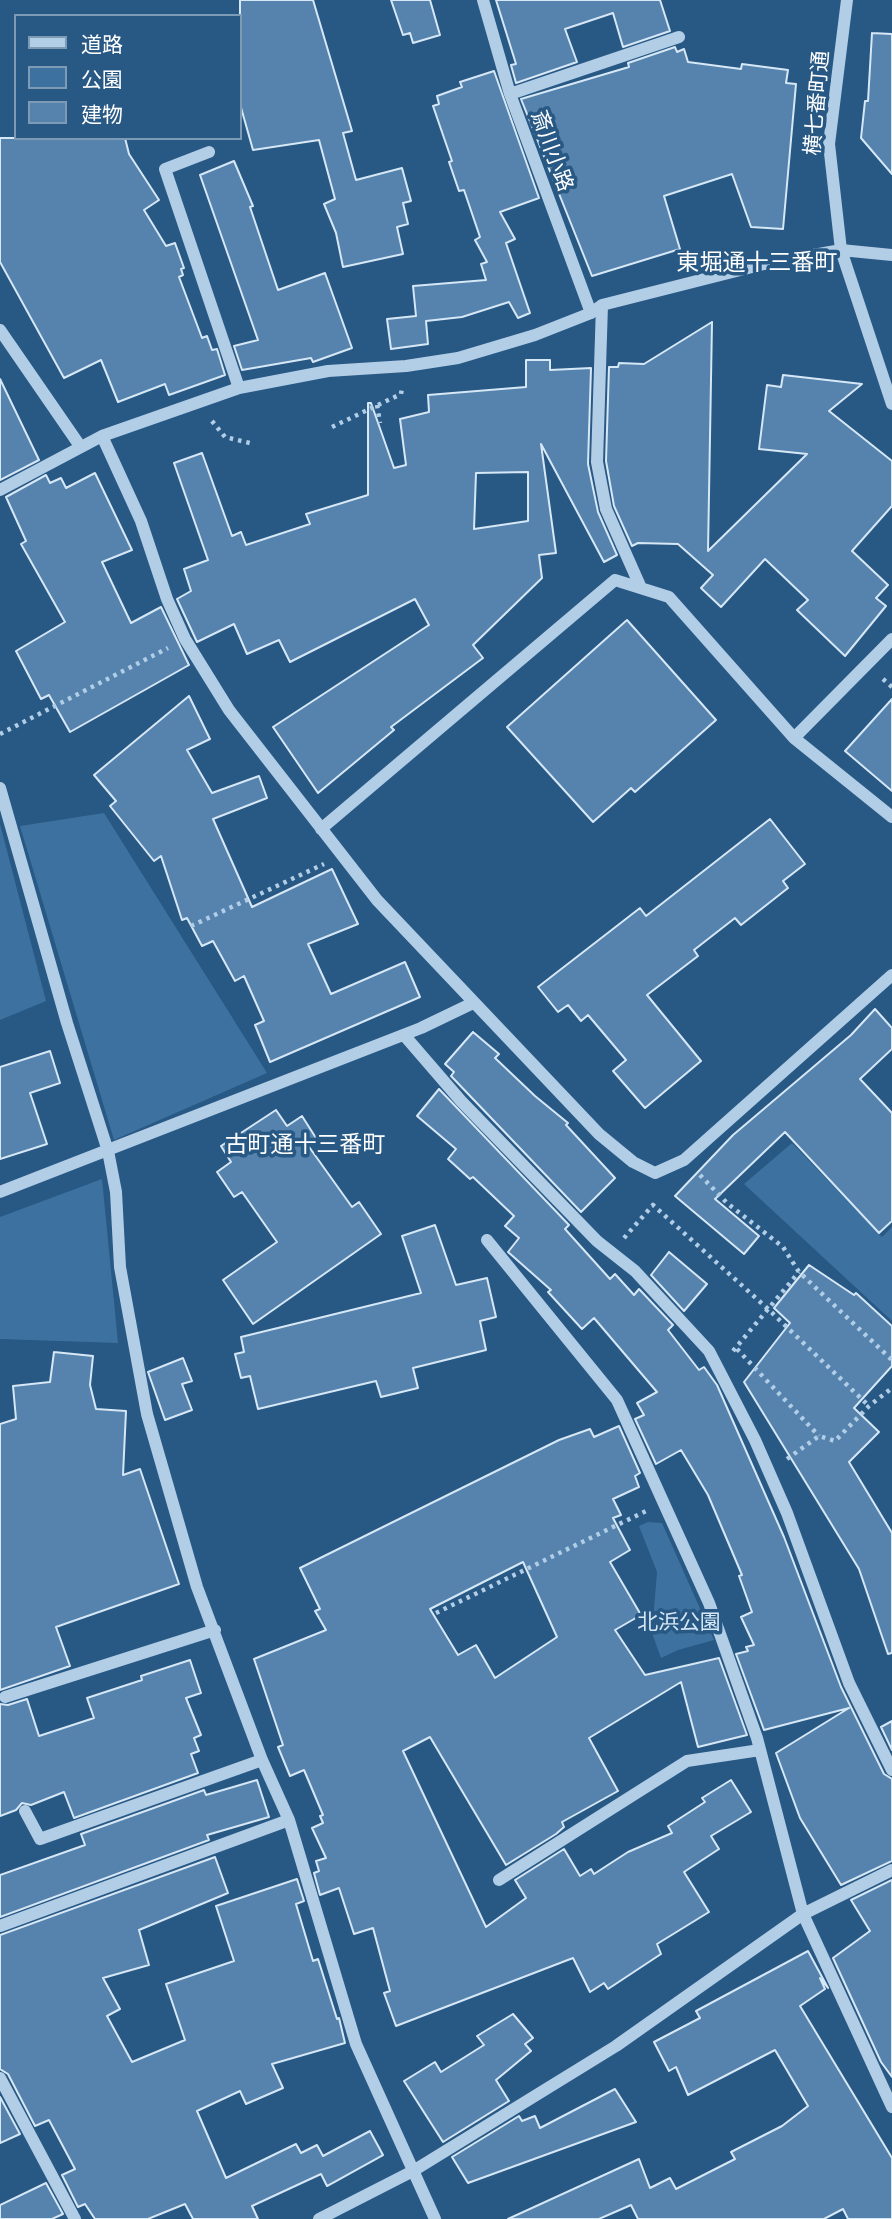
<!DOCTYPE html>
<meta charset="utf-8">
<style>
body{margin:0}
#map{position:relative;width:892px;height:2219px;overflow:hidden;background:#285884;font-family:"Asap Condensed","Noto Sans JP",sans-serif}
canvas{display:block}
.legend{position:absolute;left:14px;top:14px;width:228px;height:126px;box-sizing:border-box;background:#285884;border:2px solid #7e9bb5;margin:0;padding:9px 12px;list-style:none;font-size:21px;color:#fff}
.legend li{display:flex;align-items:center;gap:14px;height:35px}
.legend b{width:35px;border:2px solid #7e9bb5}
</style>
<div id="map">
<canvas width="892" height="2219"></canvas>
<ul class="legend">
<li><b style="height:9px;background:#b2cee7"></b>道路</li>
<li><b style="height:19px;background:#3d72a0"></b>公園</li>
<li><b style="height:19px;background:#5583ad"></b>建物</li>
</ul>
</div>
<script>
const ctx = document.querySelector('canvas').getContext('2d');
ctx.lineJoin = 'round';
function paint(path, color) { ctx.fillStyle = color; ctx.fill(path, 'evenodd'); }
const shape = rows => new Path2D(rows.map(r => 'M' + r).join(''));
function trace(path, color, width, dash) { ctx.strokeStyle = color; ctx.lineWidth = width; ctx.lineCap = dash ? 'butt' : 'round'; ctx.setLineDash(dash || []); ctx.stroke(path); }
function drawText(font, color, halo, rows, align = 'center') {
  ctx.font = font + ' "Asap Condensed","Noto Sans JP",sans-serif'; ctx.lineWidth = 7; ctx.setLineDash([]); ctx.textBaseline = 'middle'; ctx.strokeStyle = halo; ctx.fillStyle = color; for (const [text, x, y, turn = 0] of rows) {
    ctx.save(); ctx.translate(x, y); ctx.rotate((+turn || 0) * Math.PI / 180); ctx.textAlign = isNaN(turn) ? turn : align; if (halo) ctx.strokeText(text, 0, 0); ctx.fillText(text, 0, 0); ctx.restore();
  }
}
paint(shape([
 [104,813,267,1073,114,1140,20,826],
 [0,824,46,1001,0,1020],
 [792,1143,882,1237,892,1227,892,1321,744,1184],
 [102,1179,118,1343,0,1339,0,1217],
 [648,1522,662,1523,714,1640,678,1650,661,1658,652,1633,657,1572,639,1526]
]), '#3d72a0');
const building = shape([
 [240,0,313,0,352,131,343,133,356,180,402,168,411,201,403,203,408,224,397,227,403,254,343,267,336,233,324,204,335,199,319,140,253,150,240,104,240,0],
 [391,0,430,0,440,35,413,43,410,33,403,35,391,0],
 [496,0,660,0,670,31,623,47,613,13,565,29,577,62,516,83,511,65,516,64,496,0],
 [872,33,892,34,892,174,861,138,865,101,868,101,872,33],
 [675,47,677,52,684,49,688,62,741,69,742,64,788,70,786,83,796,84,783,229,751,227,732,174,664,196,680,249,592,276,521,99,629,67,628,63,675,47],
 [494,71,539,198,500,212,515,239,506,243,530,313,518,318,509,302,462,317,426,321,428,344,391,349,387,319,416,316,413,286,486,280,481,264,487,262,475,240,480,237,464,190,459,191,449,162,452,161,433,106,439,104,437,96,462,87,460,82,494,71],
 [0,138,125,138,129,154,159,200,144,210,166,246,175,243,184,268,181,269,183,275,179,277,202,338,207,336,212,350,217,349,225,375,169,395,165,384,118,402,101,360,64,378,0,262,0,138],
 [234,161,253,206,250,207,278,290,325,273,352,348,313,362,311,358,242,370,234,346,258,340,200,175,234,161],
 [712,322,708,551,807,454,759,449,767,385,781,387,783,375,862,384,829,411,892,461,892,506,852,551,888,585,876,598,886,606,845,656,797,610,808,600,765,559,721,607,701,588,713,575,678,544,638,543,632,546,614,506,606,461,609,367,618,367,619,363,644,364,712,322],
 [526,360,550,360,550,370,591,368,588,464,598,512,617,555,604,562,541,444,556,553,539,555,542,578,473,645,483,658,391,727,394,730,318,793,273,727,429,625,415,599,290,662,279,640,247,654,234,624,197,642,177,599,191,591,184,569,208,560,174,463,202,453,232,536,241,532,246,545,310,524,306,514,368,495,368,403,371,403,394,468,406,465,400,419,429,412,428,395,526,387,526,360],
 [528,472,528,521,474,529,476,473,528,472],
 [0,379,39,460,0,480,0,379],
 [95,473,132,550,102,562,131,623,161,607,189,665,70,732,49,695,41,699,16,651,65,622,21,544,26,541,6,497,46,475,50,483,61,478,66,488,95,473],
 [627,620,716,720,635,792,631,788,593,822,507,727,627,620],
 [189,696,210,739,187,750,212,793,259,776,267,798,213,819,252,907,332,869,358,924,308,944,331,994,405,962,420,997,270,1062,255,1025,264,1021,244,976,235,981,213,941,202,946,187,918,182,920,161,856,154,861,110,806,116,801,94,775,189,696],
 [892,699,892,791,845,751,892,699],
 [770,819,805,864,783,881,788,888,741,925,735,918,694,950,698,956,647,995,701,1061,645,1108,613,1071,626,1060,588,1015,581,1021,568,1005,558,1012,538,987,640,908,646,916,770,819],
 [875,1009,892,1028,892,1049,860,1079,892,1113,892,1221,879,1233,785,1132,715,1199,759,1236,744,1254,675,1196,733,1135,851,1035,875,1009],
 [473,1032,499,1054,495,1058,535,1096,568,1123,566,1125,615,1178,581,1212,451,1076,454,1072,445,1064,473,1032],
 [50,1051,60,1083,30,1093,47,1144,0,1159,0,1067,50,1051],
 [439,1089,569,1225,565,1229,610,1279,615,1274,634,1295,639,1289,673,1325,668,1330,699,1370,704,1367,717,1385,784,1537,841,1687,884,1774,892,1779,892,1861,841,1885,800,1818,776,1753,849,1708,764,1730,736,1654,748,1651,746,1647,754,1645,741,1617,752,1612,739,1576,742,1575,708,1495,681,1450,656,1464,635,1419,644,1415,637,1403,657,1392,594,1318,582,1329,548,1292,551,1290,508,1252,519,1238,505,1226,514,1216,473,1177,470,1179,448,1159,456,1149,417,1116,439,1089],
 [276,1110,287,1126,302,1116,316,1138,307,1144,352,1207,359,1202,381,1234,253,1324,223,1280,277,1242,242,1192,234,1197,217,1172,231,1162,221,1146,276,1110],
 [435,1225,456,1285,487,1278,496,1317,480,1321,486,1350,413,1368,418,1388,381,1397,376,1381,258,1409,250,1376,241,1378,235,1354,244,1352,241,1337,421,1293,402,1236,435,1225],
 [669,1252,707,1284,684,1311,651,1275,669,1252],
 [809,1265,854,1295,856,1293,892,1326,892,1366,854,1408,879,1432,849,1462,892,1533,892,1653,888,1654,859,1569,744,1382,790,1323,774,1308,809,1265],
 [54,1352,93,1356,90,1385,96,1409,126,1411,123,1475,140,1469,179,1584,56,1627,70,1666,0,1690,0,1424,16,1419,13,1386,50,1382,54,1352],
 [183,1358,192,1381,182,1384,192,1410,165,1420,148,1372,183,1358],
 [619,1426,640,1473,635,1476,639,1487,613,1499,621,1515,613,1518,630,1550,610,1562,641,1615,615,1630,645,1675,719,1658,747,1735,698,1747,681,1682,589,1738,618,1791,562,1822,564,1827,556,1834,506,1865,430,1737,403,1751,486,1927,526,1898,515,1880,564,1849,580,1876,591,1869,594,1874,628,1852,672,1833,668,1826,705,1802,702,1798,731,1780,751,1812,711,1836,719,1849,684,1872,709,1912,657,1944,661,1954,608,1989,604,1983,590,1992,573,1958,396,2026,384,1993,390,1991,373,1928,354,1934,339,1888,320,1895,314,1873,319,1871,316,1861,326,1858,312,1828,323,1823,320,1816,323,1815,304,1770,290,1776,278,1747,283,1745,254,1659,326,1630,315,1611,320,1609,300,1568,559,1440,590,1429,594,1437,619,1426],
 [523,1562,557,1637,495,1678,476,1645,458,1655,430,1609,523,1562],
 [190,1660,201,1693,186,1698,201,1735,194,1738,199,1751,191,1754,198,1773,74,1818,64,1792,31,1805,22,1803,16,1810,0,1816,0,1704,8,1705,27,1699,39,1736,94,1718,87,1698,142,1680,141,1676,190,1660],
 [892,1721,892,1750,881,1727,892,1721],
 [257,1780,269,1817,207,1835,209,1840,0,1917,0,1875,85,1845,81,1834,204,1790,206,1795,257,1780],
 [215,1857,228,1893,139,1930,149,1965,103,1978,120,2009,107,2016,132,2062,185,2040,166,1984,234,1961,216,1906,297,1879,304,1901,296,1904,313,1961,318,1959,337,2019,339,2018,345,2043,272,2064,283,2088,246,2104,240,2091,197,2111,226,2178,296,2144,301,2153,317,2145,323,2156,370,2131,383,2155,327,2186,321,2174,252,2206,258,2219,193,2219,185,2204,148,2219,95,2219,85,2204,78,2207,62,2175,75,2169,49,2120,35,2126,8,2074,0,2069,0,1935,215,1857],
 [892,1880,892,2077,881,2062,833,1958,870,1931,851,1900,892,1880],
 [808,1951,828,1988,820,1978,825,1989,800,2006,892,2158,892,2219,848,2219,843,2209,824,2219,638,2219,631,2205,599,2219,508,2219,639,2159,650,2188,670,2178,676,2189,735,2159,731,2152,782,2126,808,2106,775,2050,688,2095,676,2067,669,2071,654,2042,700,2018,696,2011,808,1951],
 [513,2014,533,2038,525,2044,531,2051,496,2080,509,2101,443,2142,404,2081,435,2062,441,2072,484,2045,477,2036,513,2014],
 [615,2089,636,2122,468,2183,452,2157,519,2116,522,2121,535,2116,540,2128,615,2089],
 [0,2097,20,2134,0,2143,0,2097],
 [46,2183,63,2214,52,2219,0,2219,0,2205,46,2183]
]);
paint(building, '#5583ad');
trace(building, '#d6e7f6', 2);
trace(shape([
 [377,405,380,423],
 [212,421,225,437,254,444],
 [332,427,401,394,402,388],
 [883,679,892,687],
 [0,734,168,648],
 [191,926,324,864],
 [700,1175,727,1203,783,1247,799,1272,892,1360],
 [624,1238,653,1205,768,1309,869,1406],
 [737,1349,819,1436],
 [733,1351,799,1272],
 [787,1459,819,1436,835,1441,869,1406,892,1388],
 [436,1613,646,1511]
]), '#b2cee7', 4.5, [3.5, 5]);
trace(shape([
 [483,0,510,94,591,313],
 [847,0,829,144,841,250,892,404],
 [510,94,679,37],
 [209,152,165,169,239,388],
 [602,305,597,462,606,509,641,588],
 [0,330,80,446],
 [102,436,141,521,167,599,185,639,229,710,377,900,599,1134,633,1162,655,1173,684,1160,892,975],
 [0,490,102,436,239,388,328,371,406,366,458,358,535,335,591,313,602,305,764,264,841,250,892,255],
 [794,738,892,639],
 [0,788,67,1023,108,1151,116,1192,120,1267,147,1414,197,1587,262,1760,289,1820,356,2044,435,2219],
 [321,829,615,580,669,597,794,738,892,817],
 [404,1035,461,1101,597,1241,635,1271,709,1351,755,1440,787,1513,849,1683,892,1770],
 [0,1192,421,1028,473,1003],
 [487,1240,617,1400,709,1603,757,1738,803,1914,892,2107],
 [5,1697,215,1630],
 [25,1811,40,1839,262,1760],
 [499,1880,687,1761,760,1750],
 [0,1926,289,1820],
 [0,2078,75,2219],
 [319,2219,413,2171,616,2046,803,1914,892,1870]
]), '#b2cee7', 12);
drawText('21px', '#fff', '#285884', [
 ["横七番町通",817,103,-85],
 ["斎川小路",552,151,70]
]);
drawText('21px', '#d6e7f6', '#285884', [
 ["北浜公園",679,1622]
]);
drawText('23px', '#fff', '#285884', [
 ["東堀通十三番町",757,263],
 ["古町通十三番町",305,1145]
]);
</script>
